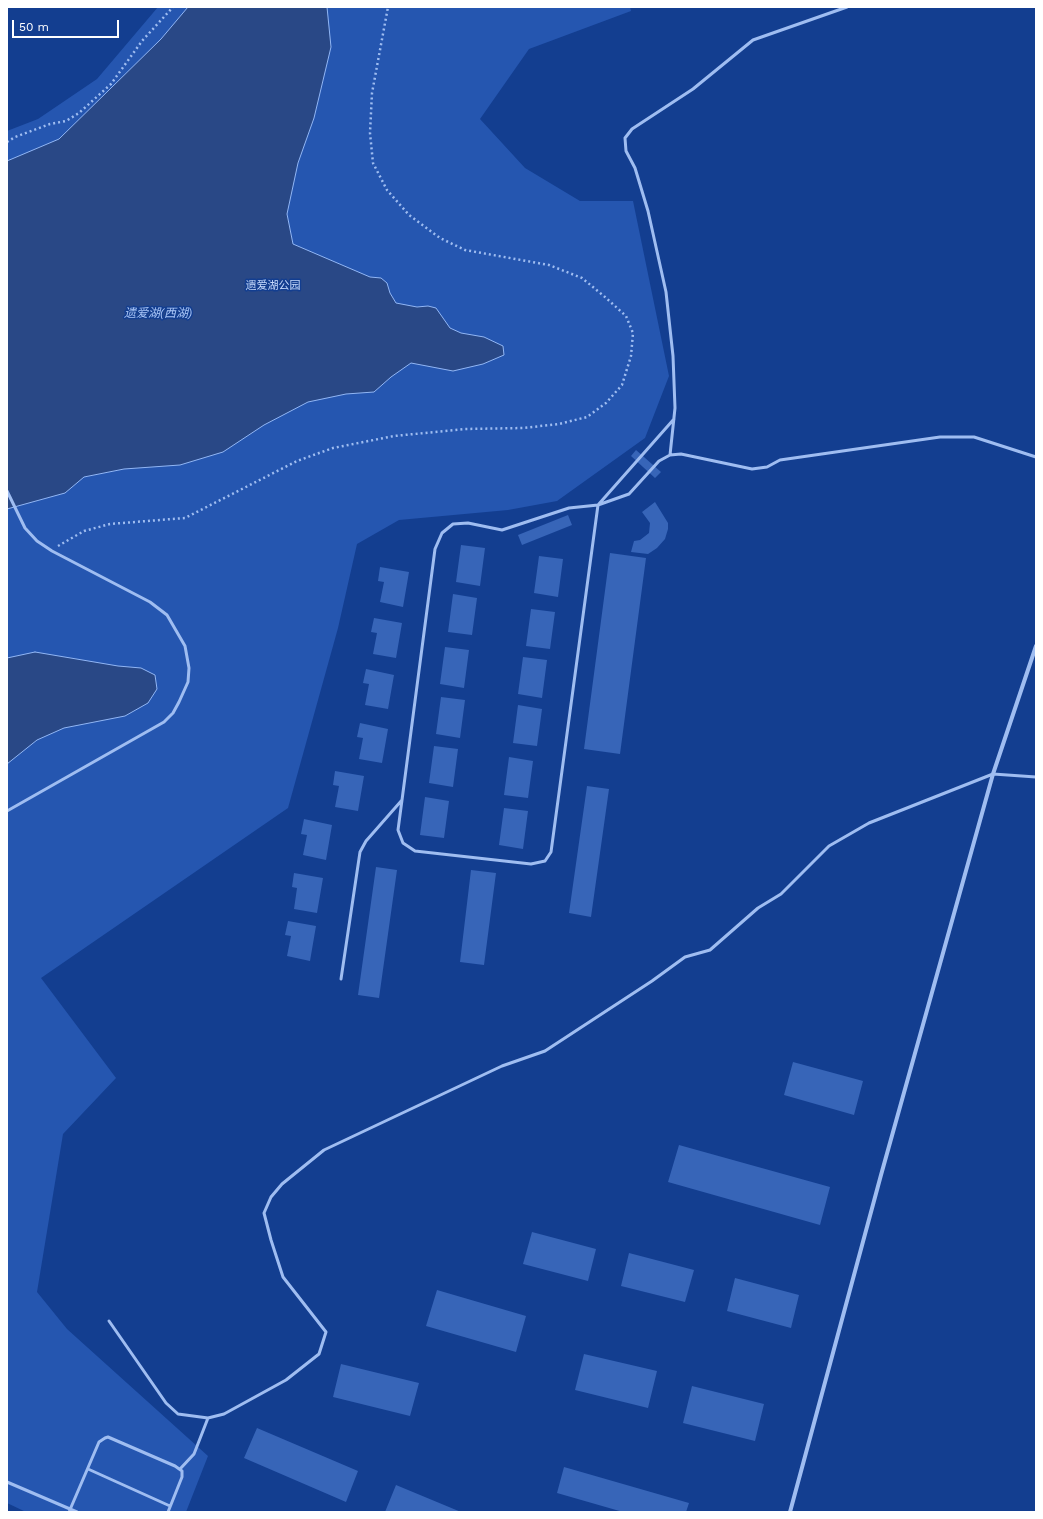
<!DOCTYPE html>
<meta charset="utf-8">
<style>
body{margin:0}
#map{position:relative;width:1043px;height:1519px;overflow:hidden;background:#133e90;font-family:"Work Sans",sans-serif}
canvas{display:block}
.frame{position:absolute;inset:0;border:8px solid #fff;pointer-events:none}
.scale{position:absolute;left:12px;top:20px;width:107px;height:18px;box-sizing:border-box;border:2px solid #fff;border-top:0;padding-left:5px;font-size:12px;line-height:14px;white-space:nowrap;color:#fff;-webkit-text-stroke:3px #133e90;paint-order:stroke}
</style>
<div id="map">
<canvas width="1043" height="1519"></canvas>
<div class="frame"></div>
<div class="scale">50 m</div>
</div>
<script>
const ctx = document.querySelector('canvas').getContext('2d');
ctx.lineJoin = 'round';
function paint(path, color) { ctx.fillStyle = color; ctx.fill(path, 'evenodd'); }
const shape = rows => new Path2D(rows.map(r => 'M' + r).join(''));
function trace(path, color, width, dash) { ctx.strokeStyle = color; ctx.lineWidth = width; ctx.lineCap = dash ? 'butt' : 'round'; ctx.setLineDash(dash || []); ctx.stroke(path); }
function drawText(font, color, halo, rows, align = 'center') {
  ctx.font = font + ' "Work Sans","Noto Sans SC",sans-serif'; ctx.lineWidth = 3; ctx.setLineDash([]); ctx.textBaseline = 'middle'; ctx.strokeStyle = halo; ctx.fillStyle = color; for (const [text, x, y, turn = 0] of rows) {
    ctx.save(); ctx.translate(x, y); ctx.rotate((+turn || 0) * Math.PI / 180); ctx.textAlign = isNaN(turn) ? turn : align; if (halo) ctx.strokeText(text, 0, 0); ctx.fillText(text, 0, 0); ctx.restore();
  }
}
paint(shape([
 [158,7,630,7,631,11,529,49,480,119,525,168,580,201,633,201,669,376,645,438,557,501,508,510,399,520,357,544,338,628,288,808,41,978,116,1078,63,1134,37,1292,67,1329,208,1456,186,1512,26,1512,7,1503,7,131,38,119,97,79]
]), '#2556b0');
const water = shape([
 [188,7,327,7,331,47,314,118,298,163,287,214,293,244,370,277,381,278,387,283,390,293,396,303,417,307,428,306,436,308,450,328,461,333,484,337,503,346,504,355,483,364,453,371,411,363,391,377,374,392,346,394,308,402,264,425,223,452,180,465,124,469,84,477,65,493,7,509,7,161,59,139,161,39,188,7],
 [35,652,118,666,141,668,155,675,157,689,148,703,125,716,64,728,37,740,7,764,7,658,35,652]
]);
paint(water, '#294886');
trace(water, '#91b6f5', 1);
paint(shape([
 [636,450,661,472,655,478,631,456],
 [655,502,668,523,668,529,665,539,657,548,648,554,631,552,634,541,640,540,649,533,650,523,642,512],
 [568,515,572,525,522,545,518,535],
 [461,545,485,548,480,586,456,582],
 [610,553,646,558,620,754,584,749],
 [539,556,563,559,558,597,534,593],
 [380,567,409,572,403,607,380,602,384,582,378,581],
 [453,594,477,598,472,635,448,632],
 [531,609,555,612,550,649,526,646],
 [374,618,402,623,396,658,373,654,377,633,371,632],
 [445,647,469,650,464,688,440,684],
 [523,657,547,660,542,698,518,694],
 [366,669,394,675,388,709,365,705,369,684,363,683],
 [441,697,465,700,460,738,436,734],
 [518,705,542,709,537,746,513,743],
 [360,723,388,729,382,763,359,759,363,738,357,737],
 [434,746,458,749,453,787,429,783],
 [509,757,533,761,528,798,504,795],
 [335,771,364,776,358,811,335,807,339,786,333,785],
 [587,786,609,789,591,917,569,913],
 [425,797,449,801,444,838,420,835],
 [504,808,528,811,523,849,499,845],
 [304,819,332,825,326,860,303,855,307,835,301,834],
 [376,867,397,870,379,998,358,995],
 [471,870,496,873,484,965,460,962],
 [294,873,323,878,317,913,294,909,297,888,292,887],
 [288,921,316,926,310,961,287,956,291,936,285,935],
 [793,1062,863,1081,854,1115,784,1095],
 [679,1145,830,1187,820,1225,668,1182],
 [532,1232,596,1249,588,1281,523,1264],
 [629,1253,694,1270,685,1302,621,1286],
 [735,1278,799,1295,791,1328,727,1311],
 [437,1290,526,1316,516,1352,426,1326],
 [584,1354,657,1371,648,1408,575,1390],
 [341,1364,419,1383,410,1416,333,1397],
 [692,1386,764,1404,755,1441,683,1423],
 [257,1428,358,1471,346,1502,244,1458],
 [564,1467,689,1503,686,1512,623,1512,557,1493],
 [396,1485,461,1512,385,1512]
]), '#3765b8');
trace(shape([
 [7,142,15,137,50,124,66,121,79,113,111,84,142,41,173,7],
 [58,546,84,531,110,524,185,518,297,461,333,448,394,436,465,429,523,428,559,424,587,417,606,403,622,385,631,356,633,333,626,316,605,297,582,278,549,265,465,250,440,238,409,215,387,190,373,163,370,133,372,93,388,7]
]), '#9fbdf1', 2.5, [2, 3]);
trace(shape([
 [674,419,598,505,569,508,502,530,468,523,453,524,442,533,435,549,402,800,398,830,403,843,415,851,531,864,545,861,551,852,598,505,629,494,659,461,670,455,681,454,752,469,767,467,780,460,940,437,974,437,1036,457],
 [670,455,675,408,673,356,666,292,648,211,635,168,626,151,625,138,632,129,693,89,753,40,847,7],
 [7,491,25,528,37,541,52,551,150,602,167,615,185,646,189,668,188,682,179,702,173,713,164,722,7,811],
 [341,979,360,852,366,841,402,800],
 [109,1321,166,1403,178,1414,208,1418,224,1414,286,1380,319,1354,326,1332,283,1277,271,1240,264,1213,271,1197,282,1184,324,1150,502,1066,545,1051,652,981,685,957,710,950,758,908,781,894,829,846,869,823,993,774,1036,777],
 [88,1469,170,1506],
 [180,1469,194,1454,208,1418],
 [7,1482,77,1512],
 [69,1512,99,1442,105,1438,108,1437,175,1466,182,1471,182,1477,168,1512]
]), '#9fbdf1', 3);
trace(shape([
 [790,1512,881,1175,993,774,1036,646]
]), '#9fbdf1', 4);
drawText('11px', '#c6dafc', '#133e90', [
 ["遗爱湖公园",273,286]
]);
drawText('italic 12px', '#abc7f8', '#133e90', [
 ["遗爱湖(西湖)",158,313]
]);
</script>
